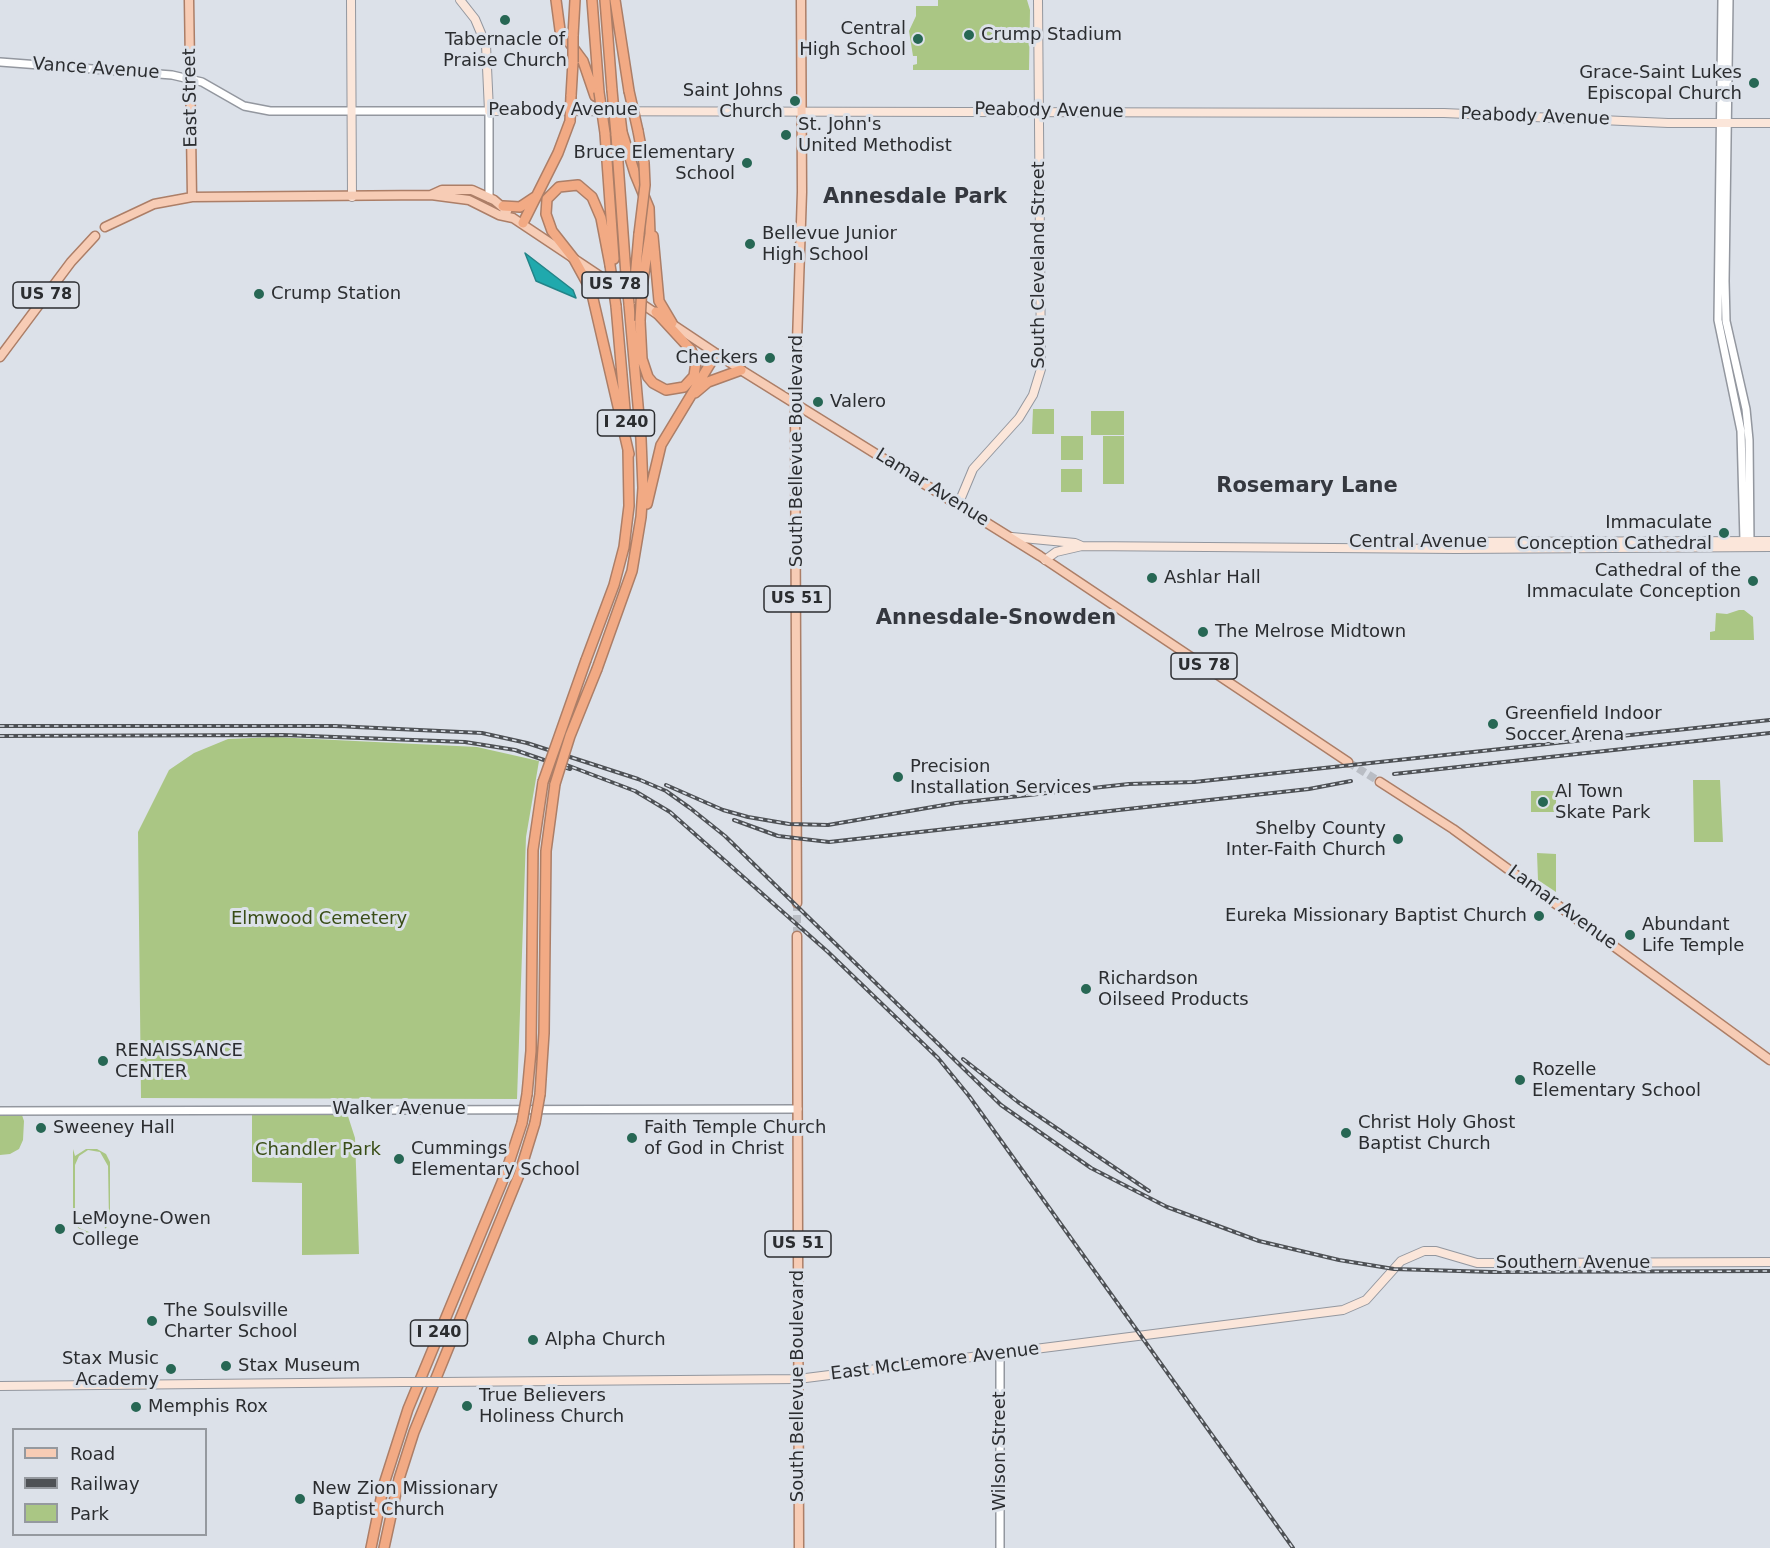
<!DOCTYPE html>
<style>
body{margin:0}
#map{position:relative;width:1770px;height:1548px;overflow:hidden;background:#dce1e9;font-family:"DejaVu Sans",sans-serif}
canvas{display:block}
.legend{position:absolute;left:12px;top:1428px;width:195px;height:108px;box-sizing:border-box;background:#dce1e9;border:2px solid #95999f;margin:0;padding:8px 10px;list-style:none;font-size:18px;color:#2b2d30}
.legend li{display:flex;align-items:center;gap:12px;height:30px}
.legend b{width:30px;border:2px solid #95999f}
</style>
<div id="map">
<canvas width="1770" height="1548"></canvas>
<ul class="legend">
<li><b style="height:8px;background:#f7ccb5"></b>Road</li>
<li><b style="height:8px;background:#4e5155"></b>Railway</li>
<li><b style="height:16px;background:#aac684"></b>Park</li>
</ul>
</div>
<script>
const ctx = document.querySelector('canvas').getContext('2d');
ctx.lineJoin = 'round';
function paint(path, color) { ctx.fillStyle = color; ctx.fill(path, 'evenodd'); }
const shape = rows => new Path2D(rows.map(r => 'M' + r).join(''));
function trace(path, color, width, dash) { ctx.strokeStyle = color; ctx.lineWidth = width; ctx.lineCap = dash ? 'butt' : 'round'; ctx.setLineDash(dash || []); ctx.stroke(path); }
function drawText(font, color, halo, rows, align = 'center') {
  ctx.font = font + ' "DejaVu Sans",sans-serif'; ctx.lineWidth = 6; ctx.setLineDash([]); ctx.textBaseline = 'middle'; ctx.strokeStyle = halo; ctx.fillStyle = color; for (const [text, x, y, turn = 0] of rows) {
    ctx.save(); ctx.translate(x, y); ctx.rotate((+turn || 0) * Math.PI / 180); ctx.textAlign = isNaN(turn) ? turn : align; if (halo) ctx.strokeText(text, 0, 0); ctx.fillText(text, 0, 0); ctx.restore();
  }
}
paint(shape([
 [938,0,1027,0,1030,10,1029,70,913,70,913,65,917,64,917,56,913,56,909,31,916,16,916,6,938,6],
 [1033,409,1054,409,1054,434,1032,434],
 [1091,411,1124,411,1124,435,1091,435],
 [1061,436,1083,436,1083,460,1061,460],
 [1103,436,1124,436,1124,484,1103,484],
 [1061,469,1082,469,1082,492,1061,492],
 [1739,610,1744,610,1753,617,1754,640,1710,640,1710,632,1715,631,1716,613,1727,614],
 [274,737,477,747,539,761,526,837,517,1099,141,1098,138,832,169,770,194,753,228,739],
 [1693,780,1720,780,1723,842,1694,842],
 [1531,791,1556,791,1556,812,1531,812],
 [1537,853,1556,854,1556,892,1538,880],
 [347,1113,355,1138,359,1254,302,1255,302,1183,252,1182,252,1114],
 [0,1115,22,1115,24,1121,23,1140,19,1149,10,1154,0,1155],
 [73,1149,75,1156,86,1149,97,1149,106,1154,110,1162,110,1221,105,1230,98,1235,84,1234,73,1222],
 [88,1150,100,1152,108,1166,109,1220,104,1229,94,1234,79,1228,75,1217,75,1165,79,1156]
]), '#aac684');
const water = shape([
 [525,253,573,290,576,298,536,281,525,253]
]);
paint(water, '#20a9ad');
trace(water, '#238488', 1.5);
trace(shape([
 [1348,762,1380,782],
 [797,903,797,936]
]), '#b9bdc4', 8, [8, 4]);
const tertiary = shape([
 [1722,0,1718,320,1741,431,1744,541,1747,545],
 [1729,0,1725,281,1726,321,1746,409,1749,440,1750,544],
 [0,62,172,75,202,82,244,106,270,111,489,111,489,198],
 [0,1111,798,1109],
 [1000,1354,1000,1548]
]);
const secondary = shape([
 [351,0,352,197],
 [460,0,475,19,486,45,489,111,1444,113,1668,123,1770,123],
 [958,505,973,469,1019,418,1033,395,1041,369,1038,0],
 [1012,537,1075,543,1082,546],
 [1436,542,1770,541],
 [1045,560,1056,552,1082,546,1456,549,1770,547],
 [441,1382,798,1379,1343,1310,1366,1300,1401,1261,1424,1251,1436,1251,1477,1263,1499,1263,1770,1262],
 [0,1386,403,1382]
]);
const primary = shape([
 [189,0,192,197],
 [431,195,442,190,472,190,494,200,507,211],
 [105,227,154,204,192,197,431,195,469,200,499,215,513,218,741,370,1040,556,1348,762],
 [0,357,71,262,95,236],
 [1380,782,1453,829,1770,1060],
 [797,903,795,402,802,192,801,0],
 [797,936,799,1548]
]);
const motorway = shape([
 [556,0,560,30,583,61,595,96],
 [592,0,599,92],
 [605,0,612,90],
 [615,0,629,91],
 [573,36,575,0],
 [571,96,573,62],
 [638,131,644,163],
 [622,132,635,174,649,208,650,234,642,286],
 [605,133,614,259],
 [616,134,626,275],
 [503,206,520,207,535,197],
 [523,223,558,153,570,121],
 [653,236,659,301,672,323],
 [610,265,601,218,592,197,578,185,559,187,547,199,546,214,552,231,574,259,591,290,629,454],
 [634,290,639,234],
 [616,306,626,421],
 [640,321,642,359,648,377,653,383,666,390,684,387,694,376,696,362,691,350,656,312],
 [695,393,708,382,741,370],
 [647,504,661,445,716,354],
 [586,660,614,585,624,547,629,506,628,450],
 [597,669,632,571,641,517,643,488,641,439,629,304],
 [527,1094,531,1051,533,850,543,782],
 [540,1094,544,1033,546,851,555,784],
 [371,1548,384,1484,408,1409,505,1175,522,1123],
 [384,1548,399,1479,414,1432,519,1175,535,1123]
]);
trace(tertiary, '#93979f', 10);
trace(secondary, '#93979f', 10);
trace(primary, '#ac7e67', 11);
trace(motorway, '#ac7e67', 12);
trace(tertiary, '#fff', 7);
trace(secondary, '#fbe6da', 8);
trace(primary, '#f7ccb5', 8);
trace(motorway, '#f2aa84', 9);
const rail = shape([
 [0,726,335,726,482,733,527,743,638,779,666,791,690,808,725,836,1001,1105,1091,1168,1167,1207,1259,1241,1339,1260,1394,1269,1492,1272,1770,1271],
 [0,736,283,735,465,742,515,750,570,769],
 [564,764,635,791,670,812,828,952,938,1058,969,1096,1293,1548],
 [1394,774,1770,733],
 [666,785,723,810,748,817,789,824,828,825,956,803,1129,784,1194,782,1770,720],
 [734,820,778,836,829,842,1309,789,1351,781],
 [963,1059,1018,1102,1149,1191]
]);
trace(rail, '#4e5155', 4);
trace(rail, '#dce1e9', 1.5, [4.5]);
const secondaryBridge = shape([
 [403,1382,441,1382]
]);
const motorwayBridge = shape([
 [573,62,573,36],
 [612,90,616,134],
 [629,91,638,131],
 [599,92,605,133],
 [619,107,622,132],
 [570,121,571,96],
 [639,234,645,185,644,163],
 [610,265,616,306],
 [626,275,629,304],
 [640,321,642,286],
 [543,782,586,660],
 [555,784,570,736,597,669],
 [522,1123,527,1094],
 [535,1123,540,1094]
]);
trace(secondaryBridge, '#93979f', 10, []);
trace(motorwayBridge, '#ac7e67', 12, []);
trace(secondaryBridge, '#fbe6da', 8);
trace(motorwayBridge, '#f2aa84', 9);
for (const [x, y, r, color] of [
 [505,20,6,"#276754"],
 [969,35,6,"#276754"],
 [918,39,6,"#276754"],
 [1754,83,6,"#276754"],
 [795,101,6,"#276754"],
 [786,135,6,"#276754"],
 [747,163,6,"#276754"],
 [750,244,6,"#276754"],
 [259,294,6,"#276754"],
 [770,358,6,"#276754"],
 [818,402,6,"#276754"],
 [1724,533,6,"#276754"],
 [1152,578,6,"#276754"],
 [1753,581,6,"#276754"],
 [1203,632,6,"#276754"],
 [1493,724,6,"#276754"],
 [898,777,6,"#276754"],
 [1543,802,6,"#276754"],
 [1398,839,6,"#276754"],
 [1539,916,6,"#276754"],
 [1630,935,6,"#276754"],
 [1086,989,6,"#276754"],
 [103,1061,6,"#276754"],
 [1520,1080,6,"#276754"],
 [41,1128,6,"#276754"],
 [1346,1133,6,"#276754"],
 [632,1138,6,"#276754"],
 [399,1159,6,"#276754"],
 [60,1229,6,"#276754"],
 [152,1321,6,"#276754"],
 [533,1340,6,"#276754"],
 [226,1366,6,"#276754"],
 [171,1369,6,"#276754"],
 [467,1406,6,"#276754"],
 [136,1407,6,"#276754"],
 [300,1499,6,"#276754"]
]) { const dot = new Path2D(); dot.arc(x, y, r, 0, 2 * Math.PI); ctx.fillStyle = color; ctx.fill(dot); trace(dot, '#dce1e9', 2); }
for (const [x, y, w] of [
 [615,285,66],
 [46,295,66],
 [626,423,57],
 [797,599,66],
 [1204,666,66],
 [798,1244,66],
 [439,1333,57]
]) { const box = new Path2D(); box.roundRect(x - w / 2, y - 13, w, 26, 4.5); ctx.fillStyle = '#dce1e9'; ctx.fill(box); trace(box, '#2b2d30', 1.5); }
drawText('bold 16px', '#2b2d30', null, [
 ["US 78",615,285],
 ["US 78",46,295],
 ["I 240",626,423],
 ["US 51",797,599],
 ["US 78",1204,666],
 ["US 51",798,1244],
 ["I 240",439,1333]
]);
drawText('18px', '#2b2d30', '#dce1e9', [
 ["Central",906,29,"right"],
 ["High School",906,50,"right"],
 ["Crump Stadium",981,35],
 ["Tabernacle of",505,40,"center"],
 ["Praise Church",505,61,"center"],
 ["Grace-Saint Lukes",1742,73,"right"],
 ["Episcopal Church",1742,94,"right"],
 ["Saint Johns",783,91,"right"],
 ["Church",783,112,"right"],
 ["St. John's",798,125],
 ["United Methodist",798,146],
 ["Bruce Elementary",735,153,"right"],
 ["School",735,174,"right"],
 ["Bellevue Junior",762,234],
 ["High School",762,255],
 ["Crump Station",271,294],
 ["Checkers",758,358,"right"],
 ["Valero",830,402],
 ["Immaculate",1712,523,"right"],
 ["Conception Cathedral",1712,544,"right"],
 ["Cathedral of the",1741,571,"right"],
 ["Immaculate Conception",1741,592,"right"],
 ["Ashlar Hall",1164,578],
 ["The Melrose Midtown",1215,632],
 ["Greenfield Indoor",1505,714],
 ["Soccer Arena",1505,735],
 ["Precision",910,767],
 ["Installation Services",910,788],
 ["Al Town",1555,792],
 ["Skate Park",1555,813],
 ["Shelby County",1386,829,"right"],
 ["Inter-Faith Church",1386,850,"right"],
 ["Eureka Missionary Baptist Church",1527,916,"right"],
 ["Abundant",1642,925],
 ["Life Temple",1642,946],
 ["Richardson",1098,979],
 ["Oilseed Products",1098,1000],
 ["RENAISSANCE",115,1051],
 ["CENTER",115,1072],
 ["Rozelle",1532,1070],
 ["Elementary School",1532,1091],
 ["Christ Holy Ghost",1358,1123],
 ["Baptist Church",1358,1144],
 ["Sweeney Hall",53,1128],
 ["Faith Temple Church",644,1128],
 ["of God in Christ",644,1149],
 ["Cummings",411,1149],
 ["Elementary School",411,1170],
 ["LeMoyne-Owen",72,1219],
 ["College",72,1240],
 ["The Soulsville",164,1311],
 ["Charter School",164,1332],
 ["Alpha Church",545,1340],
 ["Stax Music",159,1359,"right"],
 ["Academy",159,1380,"right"],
 ["Stax Museum",238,1366],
 ["True Believers",479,1396],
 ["Holiness Church",479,1417],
 ["Memphis Rox",148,1407],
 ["New Zion Missionary",312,1489],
 ["Baptist Church",312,1510]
], 'left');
drawText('18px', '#2b2d30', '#dce1e9', [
 ["Vance Avenue",96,69,4],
 ["East Street",191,98,-91],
 ["Peabody Avenue",563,110],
 ["Peabody Avenue",1049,111,1],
 ["Peabody Avenue",1535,117,2],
 ["South Cleveland Street",1039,265,-90],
 ["South Bellevue Boulevard",797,451,-90],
 ["Lamar Avenue",932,488,32],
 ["Central Avenue",1418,542],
 ["Lamar Avenue",1562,908,36],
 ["Walker Avenue",399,1109],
 ["Southern Avenue",1573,1263],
 ["East McLemore Avenue",935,1362,-7],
 ["South Bellevue Boulevard",798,1386,-90],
 ["Wilson Street",1000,1451,-90]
]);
drawText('18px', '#394d16', '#dce1e9', [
 ["Elmwood Cemetery",319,919],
 ["Chandler Park",318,1150]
]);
drawText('bold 21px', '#35383f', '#dce1e9', [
 ["Annesdale Park",915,198],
 ["Rosemary Lane",1307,487],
 ["Annesdale-Snowden",996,619]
]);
</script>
